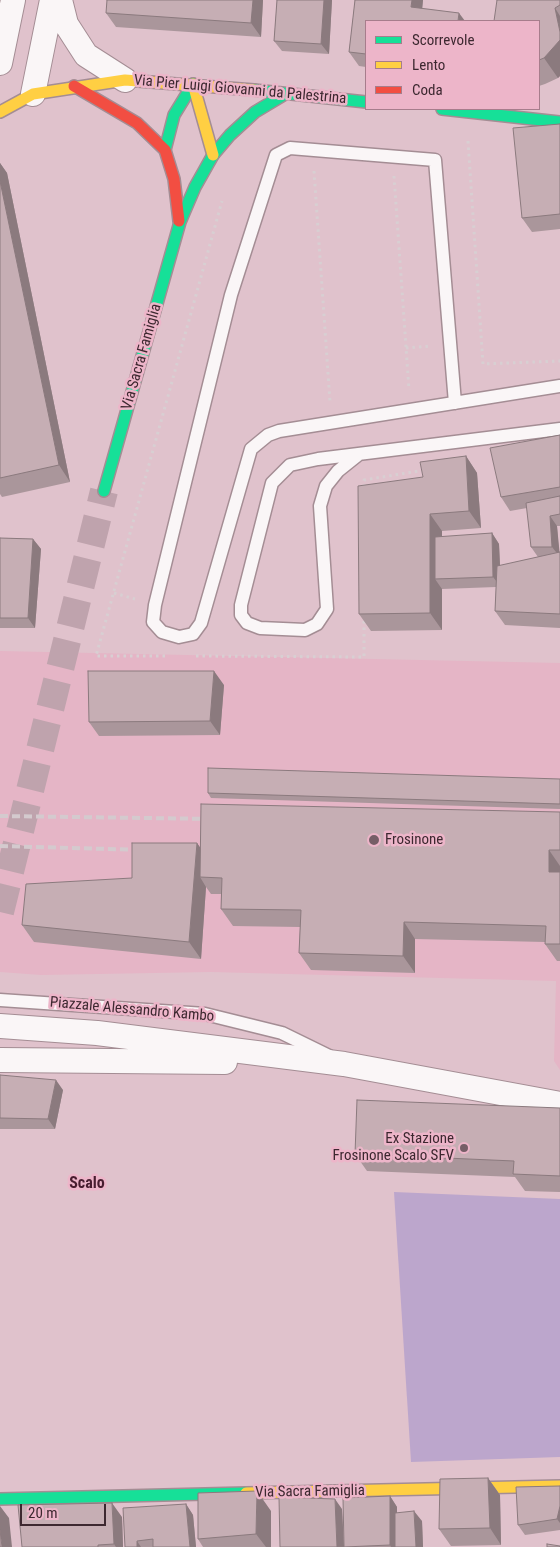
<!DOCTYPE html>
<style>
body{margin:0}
#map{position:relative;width:560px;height:1547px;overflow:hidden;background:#e0c2cc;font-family:"Roboto Condensed",sans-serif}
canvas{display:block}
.legend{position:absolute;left:365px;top:20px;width:175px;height:90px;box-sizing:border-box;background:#edb5c9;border:1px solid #a77d8c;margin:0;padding:6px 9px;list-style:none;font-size:15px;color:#3d2830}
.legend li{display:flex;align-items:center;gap:10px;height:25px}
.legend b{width:25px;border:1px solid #a77d8c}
.scale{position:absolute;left:20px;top:1504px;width:86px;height:22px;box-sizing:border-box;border:2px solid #3d2830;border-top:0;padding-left:6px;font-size:15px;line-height:18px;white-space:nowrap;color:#3d2830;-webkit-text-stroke:4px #edb5c9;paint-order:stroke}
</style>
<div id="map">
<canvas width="560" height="1547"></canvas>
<ul class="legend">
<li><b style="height:6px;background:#16e098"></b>Scorrevole</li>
<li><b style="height:6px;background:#ffcf43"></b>Lento</li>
<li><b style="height:6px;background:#f24e42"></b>Coda</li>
</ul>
<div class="scale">20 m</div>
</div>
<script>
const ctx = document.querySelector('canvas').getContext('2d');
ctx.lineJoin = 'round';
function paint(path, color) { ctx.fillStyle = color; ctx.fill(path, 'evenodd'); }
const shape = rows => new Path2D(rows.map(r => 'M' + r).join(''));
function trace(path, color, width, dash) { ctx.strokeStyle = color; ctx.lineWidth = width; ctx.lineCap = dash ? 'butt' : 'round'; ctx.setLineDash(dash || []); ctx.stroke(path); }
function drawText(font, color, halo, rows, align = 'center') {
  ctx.font = font + ' "Roboto Condensed",sans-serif'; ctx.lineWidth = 5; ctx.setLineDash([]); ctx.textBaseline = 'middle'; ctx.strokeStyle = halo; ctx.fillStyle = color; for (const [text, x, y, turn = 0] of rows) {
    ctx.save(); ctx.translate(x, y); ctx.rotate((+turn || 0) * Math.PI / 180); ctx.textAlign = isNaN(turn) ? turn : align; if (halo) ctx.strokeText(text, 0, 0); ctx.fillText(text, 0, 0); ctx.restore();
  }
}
paint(shape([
 [0,651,560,663,560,1070,554,1061,556,981,211,972,41,975,0,972]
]), '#e5b5c6');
paint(shape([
 [394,1192,560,1199,560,1457,411,1462]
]), '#bca6cc');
trace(shape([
 [0,912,104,491]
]), '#bfa3ad', 28, [28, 14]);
const lane = shape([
 [455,403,435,160,290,148,276,155,231,295,155,605,153,622,162,632,179,637,193,634,201,623,251,449,268,435,279,431,560,386],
 [358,455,338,471,326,486,320,506,327,609,317,624,305,630,260,628,247,623,241,615,241,605,272,483,290,465,318,459,560,429],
 [0,1000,205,1014,282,1033,329,1056]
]);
const street = shape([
 [60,0,66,24,86,55,125,80],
 [0,63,13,0],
 [33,94,52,0],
 [0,1026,97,1033,344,1064,560,1104],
 [0,1060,225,1062]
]);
const fast = shape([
 [254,90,366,102],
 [442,109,560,122],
 [165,150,174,115,193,84],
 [104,491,180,222,195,187,213,155,230,135,255,112,285,94],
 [0,1499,246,1493]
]);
const slow = shape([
 [193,84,213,155],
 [0,112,33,94,125,80,254,90],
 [246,1493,560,1486]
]);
const jam = shape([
 [74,86,137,123,165,150,174,179,179,221]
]);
trace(lane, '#a48d94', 15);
trace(street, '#a48d94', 26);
trace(fast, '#a48d94', 14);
trace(slow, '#a48d94', 14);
trace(jam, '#a48d94', 14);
trace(shape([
 [468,141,483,364,560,361],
 [314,171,330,402],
 [394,176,409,390],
 [406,348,431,346],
 [364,487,364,480,425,470],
 [114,593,135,599],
 [165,656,96,656,222,201],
 [196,656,364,657,364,619]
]), '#d8cfd2', 3, [2.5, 4]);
trace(lane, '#faf6f7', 12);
trace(street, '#faf6f7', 24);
trace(fast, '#16e098', 11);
trace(slow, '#ffcf43', 11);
trace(jam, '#f24e42', 11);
trace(shape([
 [0,816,215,819],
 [0,846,145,850]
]), '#d4cace', 4, [8, 4]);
paint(shape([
 [263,0,261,37,116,27,106,13],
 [277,0,332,0,329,54,282,51,274,41],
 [355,0,423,0,422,9,366,21,366,67,359,66,349,52],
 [560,0,560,76,558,78,545,84,539,86,539,21],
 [560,124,560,229,532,232,522,218],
 [0,163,7,173,70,482,2,497,0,494],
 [560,435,560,526,557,526,559,553,560,552,560,628,505,625,495,611,496,587,442,589,442,630,371,631,359,614,423,477,466,456,477,473,481,528,442,531,442,537,492,533,499,544,500,566,538,557,531,547,527,508,510,511,501,497],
 [0,538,33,539,41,549,35,628,0,628],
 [224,685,220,735,99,736,89,722],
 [560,779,560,809,211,798,208,793],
 [560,812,560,961,557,961,545,944,545,942,415,939,415,973,311,970,299,953,300,927,233,926,221,909,221,894,211,894,206,887,201,959,34,942,22,925,132,878,197,843,200,848],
 [0,1075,63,1090,55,1129,0,1129],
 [560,1108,560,1192,525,1191,515,1177,367,1171,355,1154],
 [488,1478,500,1495,501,1545,451,1546,439,1529],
 [560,1486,560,1530,525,1535,518,1525],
 [390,1496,397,1507,397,1513,422,1521,423,1547,280,1547,342,1509,344,1547],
 [186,1504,193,1515,196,1547,125,1547],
 [271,1511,271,1547,203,1547,198,1539],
 [122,1517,123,1547,22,1547]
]), '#aa969b');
paint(shape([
 [253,0,263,0,261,37,251,23],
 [324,0,332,0,329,54,321,44],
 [412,0,423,0,421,21,411,7],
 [555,8,560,16,560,32],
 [459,13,465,21,458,21],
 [560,40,560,76,558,78,544,58],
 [0,163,7,173,70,482,59,465,0,181],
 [466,456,477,473,481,528,469,511],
 [430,514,442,531,442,579,435,579,442,589,442,630,430,613],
 [550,516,557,526,560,557,552,547],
 [492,533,499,544,501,587,493,577],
 [33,539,41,549,35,628,28,618],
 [214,671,224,685,220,735,210,721],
 [197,843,209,860,200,877,206,887,201,959,189,942],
 [549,850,560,866,560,888,549,872],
 [404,922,415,939,415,973,403,956],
 [56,1080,63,1090,55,1129,48,1119],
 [488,1478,500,1495,501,1545,490,1528],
 [257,1491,271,1511,271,1547,266,1547,256,1534],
 [390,1496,397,1507,397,1547,391,1547,390,1545],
 [335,1499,342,1509,344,1547,337,1547],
 [112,1503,122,1517,123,1547,116,1547,114,1544],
 [186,1504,193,1515,196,1547,190,1547],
 [0,1506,9,1518,12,1547,2,1547,0,1530],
 [560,1506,560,1523,557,1519],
 [414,1511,422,1521,423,1547,416,1547],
 [137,1541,141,1547,137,1547]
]), '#8b7a7e');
const building = shape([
 [107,0,253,0,251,23,106,13,107,0],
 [277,0,324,0,321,44,274,41,277,0],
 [355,0,412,0,411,7,459,13,458,21,366,21,366,54,349,52,355,0],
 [497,0,560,0,560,5,555,8,560,32,560,40,544,58,539,60,539,21,494,21,497,0],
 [560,124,560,214,522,218,513,128,560,124],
 [0,181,59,465,0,478,0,181],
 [560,435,560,487,501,497,490,448,560,435],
 [466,456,469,511,430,514,430,613,359,614,358,486,423,477,420,462,466,456],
 [560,496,560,514,550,516,552,547,531,547,526,503,560,496],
 [492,533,493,577,435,579,435,537,492,533],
 [0,538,33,539,28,618,0,618,0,538],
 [560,552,560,614,495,611,497,566,560,552],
 [88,671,214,671,210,721,89,722,88,671],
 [208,768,560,779,560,804,208,793,208,768],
 [201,804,560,812,560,850,549,850,549,872,560,872,560,944,545,944,546,926,404,922,403,956,299,953,301,910,221,909,222,878,200,877,201,804],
 [132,843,197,843,189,942,22,925,26,884,132,878,132,843],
 [0,1075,56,1080,48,1119,0,1118,0,1075],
 [357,1100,560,1108,560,1176,513,1174,514,1161,355,1154,357,1100],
 [488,1478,490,1528,439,1529,440,1479,488,1478],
 [560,1486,560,1506,557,1519,518,1525,516,1487,560,1486],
 [257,1491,256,1534,198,1539,198,1493,257,1491],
 [390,1496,390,1545,344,1547,343,1498,390,1496],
 [279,1497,335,1499,337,1547,280,1547,279,1497],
 [112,1503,114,1544,98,1545,98,1547,22,1547,18,1505,112,1503],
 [186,1504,190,1547,153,1547,153,1539,137,1541,137,1547,125,1547,123,1508,186,1504],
 [414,1511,416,1547,395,1547,395,1513,414,1511],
 [0,1530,2,1547,0,1547,0,1530],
 [547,1544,560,1546,560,1547,547,1547,547,1544]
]);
paint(building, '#c6aeb4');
trace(building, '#8b7a7e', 1);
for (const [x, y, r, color] of [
 [374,840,6,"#765e67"],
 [464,1148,5,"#765e67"]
]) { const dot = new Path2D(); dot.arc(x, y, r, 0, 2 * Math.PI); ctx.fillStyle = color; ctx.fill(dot); trace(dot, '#edb5c9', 2); }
drawText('15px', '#3d2830', '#edb5c9', [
 ["Via Pier Luigi Giovanni da Palestrina",240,90,5],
 ["Via Sacra Famiglia",142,357,-74],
 ["Piazzale Alessandro Kambo",132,1010,5],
 ["Via Sacra Famiglia",310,1492,-1]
]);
drawText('15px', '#3d2830', '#edb5c9', [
 ["Frosinone",385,840],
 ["Ex Stazione",454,1139,"right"],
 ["Frosinone Scalo SFV",454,1156,"right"]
], 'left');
drawText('bold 16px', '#481d2f', '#edb5c9', [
 ["Scalo",87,1184]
]);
</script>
